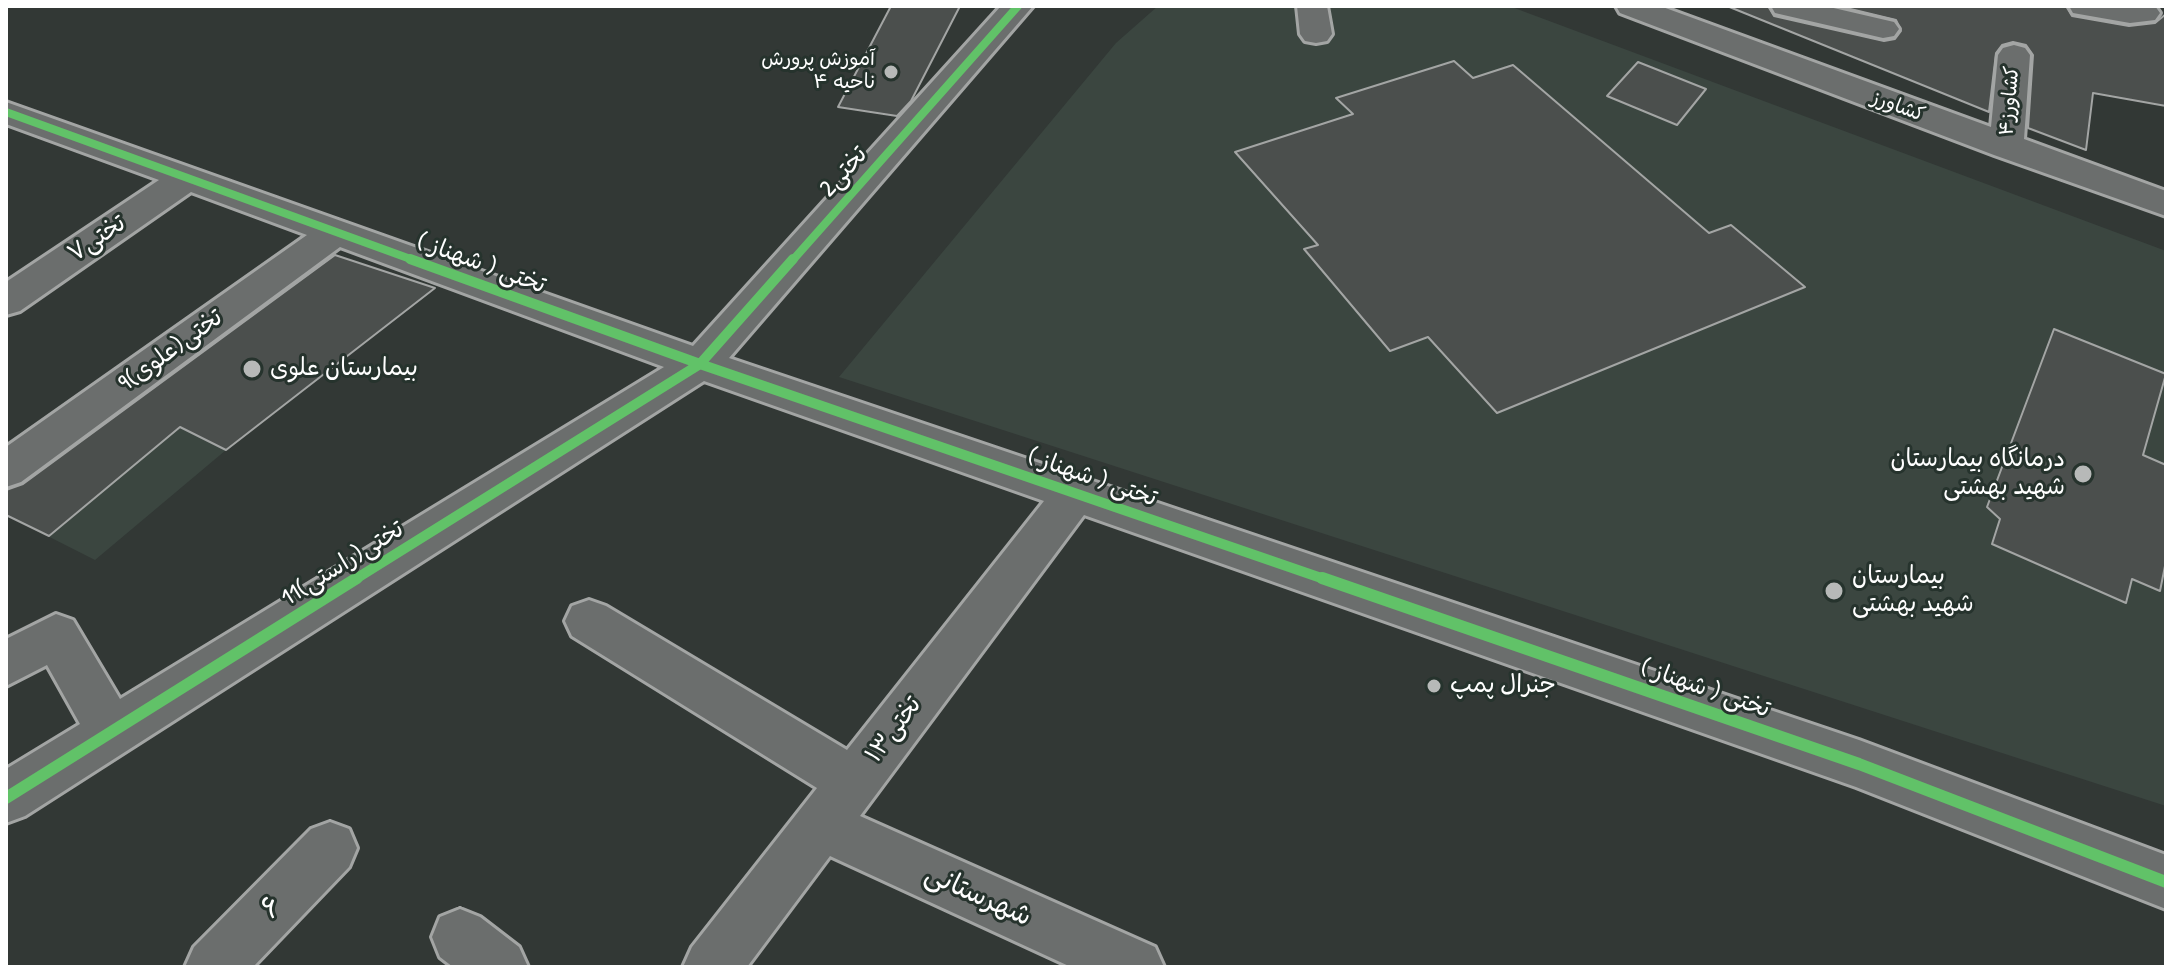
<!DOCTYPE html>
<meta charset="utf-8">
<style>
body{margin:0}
#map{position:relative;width:2172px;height:973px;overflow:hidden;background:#323835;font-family:"Patrick Hand",sans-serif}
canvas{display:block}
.frame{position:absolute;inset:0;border:8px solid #fff;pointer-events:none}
</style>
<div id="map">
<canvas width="2172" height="973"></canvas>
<div class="frame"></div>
</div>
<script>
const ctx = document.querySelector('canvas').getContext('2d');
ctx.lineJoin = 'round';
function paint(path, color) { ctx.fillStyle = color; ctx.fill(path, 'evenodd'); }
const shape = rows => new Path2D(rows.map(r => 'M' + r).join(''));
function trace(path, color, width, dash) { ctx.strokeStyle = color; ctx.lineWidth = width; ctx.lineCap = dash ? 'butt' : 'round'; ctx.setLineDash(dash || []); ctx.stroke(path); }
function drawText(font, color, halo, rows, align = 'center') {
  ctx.font = font + ' "Patrick Hand","Playpen Sans Arabic",sans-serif'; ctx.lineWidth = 6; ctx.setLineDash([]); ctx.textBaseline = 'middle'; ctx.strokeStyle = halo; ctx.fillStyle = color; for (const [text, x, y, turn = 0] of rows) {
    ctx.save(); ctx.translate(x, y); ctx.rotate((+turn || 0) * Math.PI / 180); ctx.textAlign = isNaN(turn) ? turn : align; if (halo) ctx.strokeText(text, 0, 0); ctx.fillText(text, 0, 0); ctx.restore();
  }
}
paint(shape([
 [1158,6,1509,6,2166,251,2166,806,839,377,1116,43],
 [335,255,435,288,226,450,95,560,6,515,6,486]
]), '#3b4640');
const building = shape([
 [891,6,960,6,911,101,897,116,838,107,891,6],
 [1727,6,1768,6,1774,16,1884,41,1895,39,1901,31,1896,20,1838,6,2066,6,2072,16,2129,26,2155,23,2166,14,2166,106,2093,93,2086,150,2028,128,2033,55,2026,45,2013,42,2002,45,1996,53,1989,112,1727,6],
 [1454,61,1473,78,1513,65,1709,233,1731,225,1805,287,1497,413,1428,337,1390,351,1304,249,1318,245,1235,152,1353,114,1336,98,1454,61],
 [1638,62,1706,89,1677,125,1607,96,1638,62],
 [335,255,435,288,226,450,180,427,49,536,6,515,6,490,23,484,335,255],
 [2054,329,2166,374,2143,455,2166,465,2166,561,2160,591,2132,579,2126,603,1992,544,2000,519,1987,507,2054,329]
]);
paint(building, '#4b4f4d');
trace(building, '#a3a5a4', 2);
const minor = shape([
 [1001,6,1033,6,729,358,1859,740,2166,855,2166,909,1856,787,1084,515,860,816,1155,947,1164,967,1071,967,830,856,747,967,683,967,692,947,817,788,572,636,565,621,572,606,589,600,606,606,847,750,1044,501,704,381,25,816,6,823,6,769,80,724,47,665,6,686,6,639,56,614,73,620,120,699,664,367,340,247,21,482,6,487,6,447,307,235,191,192,20,311,6,315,6,282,159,180,6,124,6,102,693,346,1001,6],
 [1297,6,1327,6,1332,34,1327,41,1316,43,1305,41,1300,34,1297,6],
 [1616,6,1660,6,1991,127,1998,55,2003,48,2014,45,2025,48,2030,55,2024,139,2166,191,2166,216,1994,155,1620,13,1616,6],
 [1771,6,1825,6,1894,22,1899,29,1894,36,1883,38,1775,13,1771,6],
 [2069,6,2155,6,2160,13,2155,20,2130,23,2073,13,2069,6],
 [330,822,349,829,357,848,349,867,253,967,185,967,194,947,311,829,330,822],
 [460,909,480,917,519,947,528,967,453,967,440,957,432,937,440,917,460,909]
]);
trace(minor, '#a3a5a4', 6);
paint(minor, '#6b6e6d');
trace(shape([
 [6,112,416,261],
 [792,261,1018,6]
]), '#61c268', 8);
trace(shape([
 [410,259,700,364,1327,580],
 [354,580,700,364,793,259]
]), '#61c268', 10);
trace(shape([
 [1322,578,1859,764,2166,882],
 [6,798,357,578]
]), '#61c268', 12);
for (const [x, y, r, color] of [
 [891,72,8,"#b7b9b8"],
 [252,369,10,"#b7b9b8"],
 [2083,474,10,"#b7b9b8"],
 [1834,591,10,"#b7b9b8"],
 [1434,686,8,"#b7b9b8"]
]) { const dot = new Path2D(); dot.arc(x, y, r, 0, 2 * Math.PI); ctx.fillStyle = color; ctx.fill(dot); trace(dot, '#26332d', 3); }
drawText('20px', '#fff', '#26332d', [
 ["آموزش پرورش",875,60],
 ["ناحیه ۴",875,83]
], 'right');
drawText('20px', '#fff', '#26332d', [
 ["کشاورز۴",2010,101,-85],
 ["کشاورز",1898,107,20]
]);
drawText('24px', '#fff', '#26332d', [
 ["2تختی",844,172,-48],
 ["تختی۷",97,239,-34],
 ["تختی ( شهناز )",481,264,20],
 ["9تختی(علوی)",171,351,-36],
 ["تختی ( شهناز )",1092,478,19],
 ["11تختی(راستی)",343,564,-32],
 ["تختی ( شهناز )",1705,689,19],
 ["تختی۱۳",894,730,-53]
]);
drawText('24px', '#fff', '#26332d', [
 ["بیمارستان علوی",270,369],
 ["درمانگاه بیمارستان",2065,460,"right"],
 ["شهید بهشتی",2065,488,"right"],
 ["بیمارستان",1852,577],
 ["شهید بهشتی",1852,605],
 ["جنرال پمپ",1450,686]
], 'left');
drawText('28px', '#fff', '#26332d', [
 ["شهرستانی",978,896,24],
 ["۶",272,908,-46]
]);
</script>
